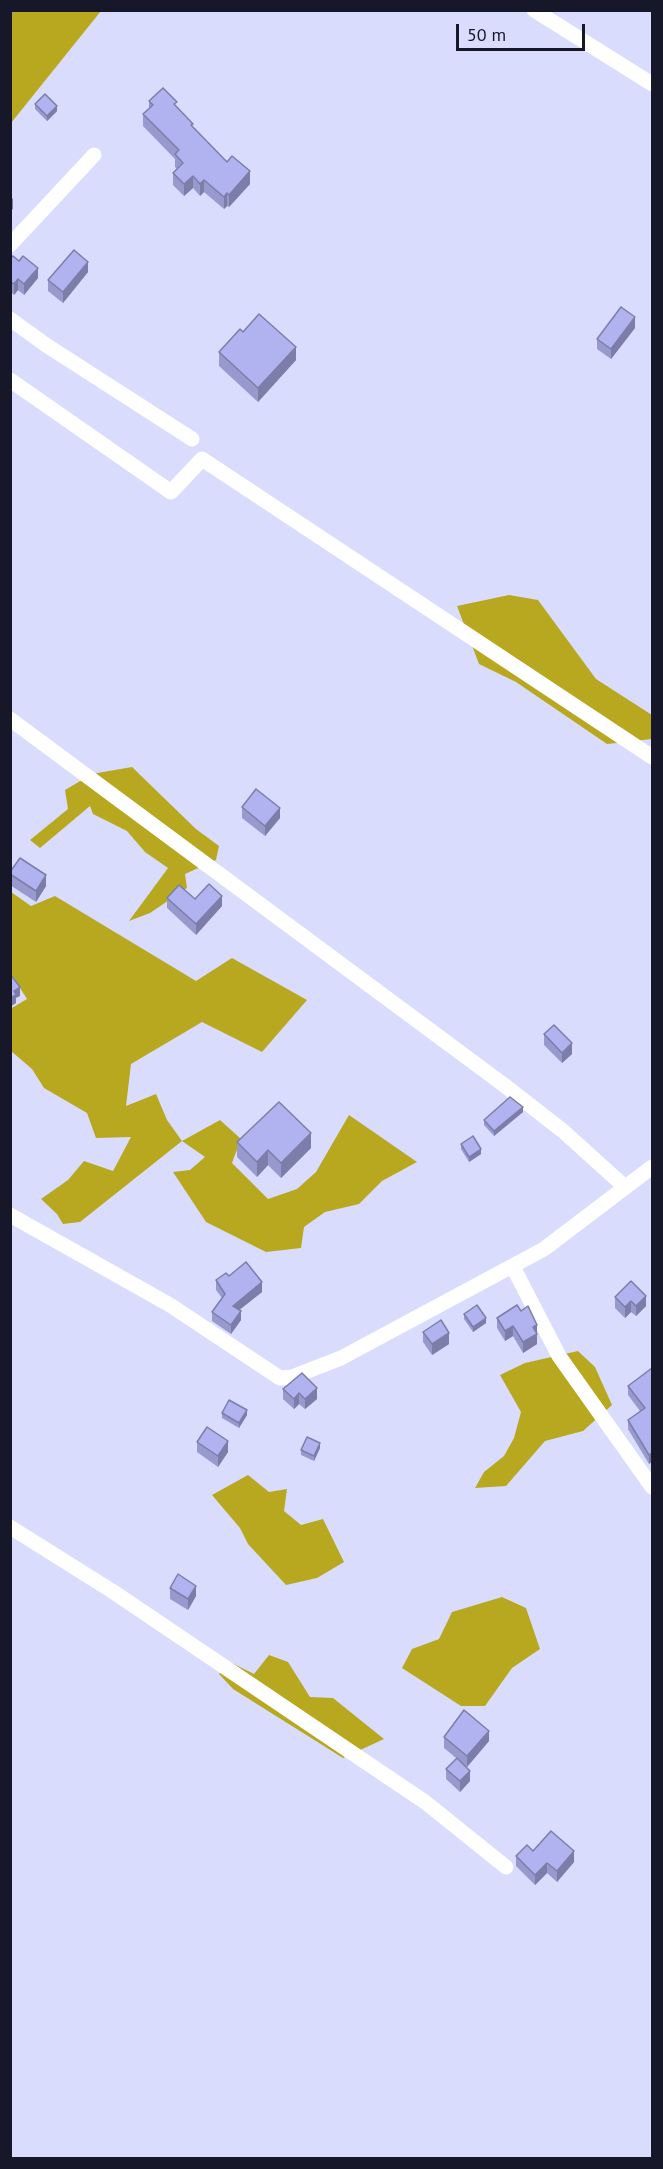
<!DOCTYPE html>
<style>
body{margin:0}
#map{position:relative;width:663px;height:2169px;overflow:hidden;background:#d9dcfd;font-family:"PT Sans",sans-serif}
canvas{display:block}
.frame{position:absolute;inset:0;border:12px solid #17172a;pointer-events:none}
.scale{position:absolute;left:456px;top:24px;width:129px;height:27px;box-sizing:border-box;border:3px solid #17172a;border-top:0;padding-left:8px;font-size:18px;line-height:21px;white-space:nowrap;color:#17172a;-webkit-text-stroke:4px #d9dcfd;paint-order:stroke}
</style>
<div id="map">
<canvas width="663" height="2169"></canvas>
<div class="frame"></div>
<div class="scale">50 m</div>
</div>
<script>
const ctx = document.querySelector('canvas').getContext('2d');
ctx.lineJoin = 'round';
function paint(path, color) { ctx.fillStyle = color; ctx.fill(path, 'evenodd'); }
const shape = rows => new Path2D(rows.map(r => 'M' + r).join(''));
function trace(path, color, width, dash) { ctx.strokeStyle = color; ctx.lineWidth = width; ctx.lineCap = dash ? 'butt' : 'round'; ctx.setLineDash(dash || []); ctx.stroke(path); }
paint(shape([
 [11,10,101,11,11,123,10,11],
 [509,595,538,600,596,679,652,715,652,739,607,744,516,682,479,664,457,606],
 [132,767,196,829,219,846,216,860,185,874,187,888,150,913,129,921,168,868,145,852,127,831,93,814,90,806,40,848,30,840,68,809,65,790,92,774],
 [11,892,31,906,55,896,196,981,232,958,307,1000,262,1052,202,1022,131,1064,126,1106,156,1094,167,1120,182,1141,220,1120,241,1139,232,1163,268,1199,297,1189,316,1172,349,1115,417,1162,382,1181,359,1204,325,1212,304,1227,301,1248,266,1252,206,1222,173,1172,190,1170,205,1157,182,1141,80,1222,63,1224,57,1214,41,1199,68,1180,84,1161,113,1171,131,1137,96,1138,87,1113,44,1088,32,1069,11,1051,10,1009,27,999,11,974],
 [578,1351,595,1367,612,1405,583,1431,545,1441,506,1486,475,1488,484,1472,504,1456,514,1438,521,1412,500,1375,525,1363],
 [248,1475,269,1492,287,1489,284,1511,301,1525,323,1519,344,1562,317,1578,286,1585,248,1544,240,1528,212,1495],
 [502,1597,526,1608,540,1649,512,1668,485,1706,461,1706,402,1668,412,1649,439,1639,452,1612],
 [269,1655,288,1662,310,1697,333,1698,384,1739,343,1758,233,1689,219,1674,230,1662,254,1674]
]), '#b8a81f');
trace(shape([
 [534,10,652,84],
 [10,245,94,155],
 [10,319,46,345,192,439],
 [10,380,171,492,202,459,652,757],
 [10,719,504,1085,563,1131,625,1187],
 [10,1215,170,1305,280,1378,292,1377,341,1358,544,1249,652,1167],
 [513,1267,559,1356,652,1487],
 [10,1527,112,1591,425,1802,506,1867]
]), '#fff', 15);
paint(shape([
 [149,101,177,107,193,127,227,162,250,184,229,207,227,206,224,209,204,192,200,196,193,188,184,196,173,185,173,173,177,169,175,167,175,159,143,126,143,114,149,108],
 [35,104,57,111,47,121,35,109],
 [10,259,38,278,24,295,18,290,14,295,10,291],
 [88,272,63,303,48,291,48,280],
 [635,328,611,359,597,349,597,339],
 [219,352,296,360,258,402,219,366],
 [242,807,280,818,265,836,242,818],
 [10,872,46,886,36,902,10,885],
 [167,898,195,899,222,906,196,935,167,908],
 [544,1034,572,1054,562,1063,544,1045],
 [523,1112,494,1136,484,1125,484,1120],
 [237,1142,311,1148,281,1178,268,1165,257,1177,237,1157],
 [461,1144,481,1154,469,1162,461,1149],
 [216,1280,262,1292,239,1310,241,1320,231,1334,212,1321,212,1312,222,1298,216,1290],
 [631,1281,646,1306,636,1316,631,1312,625,1318,615,1308,615,1297],
 [521,1311,537,1325,537,1344,523,1353,513,1336,505,1341,497,1328,497,1318],
 [464,1314,486,1323,473,1332,464,1319],
 [423,1332,449,1344,432,1355,423,1342],
 [652,1368,649,1464,628,1429,628,1420,640,1411,628,1395,628,1386],
 [283,1389,317,1399,305,1409,299,1404,294,1409,283,1399],
 [222,1413,247,1415,239,1428,222,1418],
 [197,1442,228,1452,218,1467,197,1452],
 [320,1448,314,1461,301,1455,301,1450],
 [170,1588,196,1596,188,1610,170,1599],
 [444,1737,489,1741,467,1767,444,1748],
 [446,1769,470,1781,460,1792,446,1779],
 [533,1851,574,1862,557,1882,547,1873,535,1885,516,1866,516,1856]
]), '#989ace');
paint(shape([
 [57,106,57,111,47,121,47,116],
 [250,171,250,184,229,207,229,195],
 [193,176,193,188,184,196,184,184],
 [204,180,204,192,200,196,200,184],
 [227,193,227,206,224,209,224,197],
 [13,198,13,209,10,211,10,201],
 [88,262,88,272,63,303,63,292],
 [38,268,38,278,24,295,24,284],
 [18,279,18,290,14,295,14,284],
 [635,317,635,328,611,359,611,349],
 [296,347,296,360,258,402,258,388],
 [280,808,280,818,265,836,265,826],
 [46,875,46,886,36,902,36,891],
 [222,896,222,906,196,935,196,924],
 [20,987,20,996,16,998,16,1003,10,1007,10,998,14,991],
 [572,1043,572,1054,562,1063,562,1053],
 [523,1107,523,1112,494,1136,494,1131],
 [311,1133,311,1148,281,1178,281,1163],
 [481,1149,481,1154,469,1162,469,1157],
 [268,1150,268,1165,257,1177,257,1162],
 [262,1282,262,1292,233,1315,233,1306],
 [646,1296,646,1306,636,1316,636,1306],
 [631,1301,631,1312,625,1318,625,1307],
 [241,1311,241,1320,231,1334,231,1325],
 [486,1318,486,1323,473,1332,473,1327],
 [537,1325,537,1344,523,1353,523,1342,533,1327],
 [513,1326,513,1336,505,1341,505,1331],
 [449,1333,449,1344,432,1355,432,1344],
 [317,1388,317,1399,305,1409,305,1399],
 [299,1393,299,1404,294,1409,294,1399],
 [247,1410,247,1415,239,1428,239,1423],
 [228,1441,228,1452,218,1467,218,1456],
 [320,1443,320,1448,314,1461,314,1456],
 [652,1453,652,1462,649,1464,649,1455],
 [196,1586,196,1596,188,1610,188,1599],
 [489,1731,489,1741,467,1767,467,1756],
 [470,1771,470,1781,460,1792,460,1781],
 [574,1851,574,1862,557,1882,557,1871],
 [547,1863,547,1873,535,1885,535,1875]
]), '#7c7da8');
const building = shape([
 [163,88,177,102,174,104,193,124,191,125,227,162,232,156,250,171,229,195,227,193,224,197,204,180,200,184,193,176,184,184,173,173,183,163,175,154,179,150,143,114,153,105,149,101,163,88],
 [45,94,57,106,47,116,35,104,45,94],
 [74,250,88,262,63,292,48,280,74,250],
 [13,256,19,261,23,256,38,268,24,284,18,279,14,284,10,281,10,259,13,256],
 [621,307,635,317,611,349,597,339,621,307],
 [259,314,296,347,258,388,219,352,240,329,243,332,259,314],
 [256,789,280,808,265,826,242,807,256,789],
 [20,858,46,875,36,891,10,874,10,872,20,858],
 [209,884,222,896,196,924,167,898,179,885,195,899,209,884],
 [10,974,20,987,14,991,16,995,10,998,10,974],
 [554,1025,572,1043,562,1053,544,1034,554,1025],
 [510,1097,523,1107,494,1131,484,1120,510,1097],
 [279,1102,311,1133,281,1163,268,1150,257,1162,237,1142,279,1102],
 [473,1136,481,1149,469,1157,461,1144,473,1136],
 [246,1262,262,1282,233,1306,241,1311,231,1325,212,1312,225,1294,216,1280,226,1273,229,1276,246,1262],
 [631,1281,646,1296,636,1306,631,1301,625,1307,615,1297,631,1281],
 [477,1305,486,1318,473,1327,464,1314,477,1305],
 [517,1305,521,1311,528,1306,537,1325,533,1327,537,1334,523,1342,513,1326,505,1331,497,1318,517,1305],
 [441,1320,449,1333,432,1344,423,1332,441,1320],
 [652,1368,652,1453,649,1455,628,1420,645,1408,628,1386,652,1368],
 [302,1373,317,1388,305,1399,299,1393,294,1399,283,1389,302,1373],
 [229,1400,247,1410,239,1423,222,1413,229,1400],
 [207,1427,228,1441,218,1456,197,1442,207,1427],
 [307,1437,320,1443,314,1456,301,1450,307,1437],
 [178,1574,196,1586,188,1599,170,1588,178,1574],
 [464,1710,489,1731,467,1756,444,1737,464,1710],
 [457,1758,470,1771,460,1781,446,1769,457,1758],
 [551,1831,574,1851,557,1871,547,1863,535,1875,516,1856,527,1845,533,1851,551,1831]
]);
paint(building, '#b1b3f0');
trace(building, '#7c7da8', 1.5);
</script>
